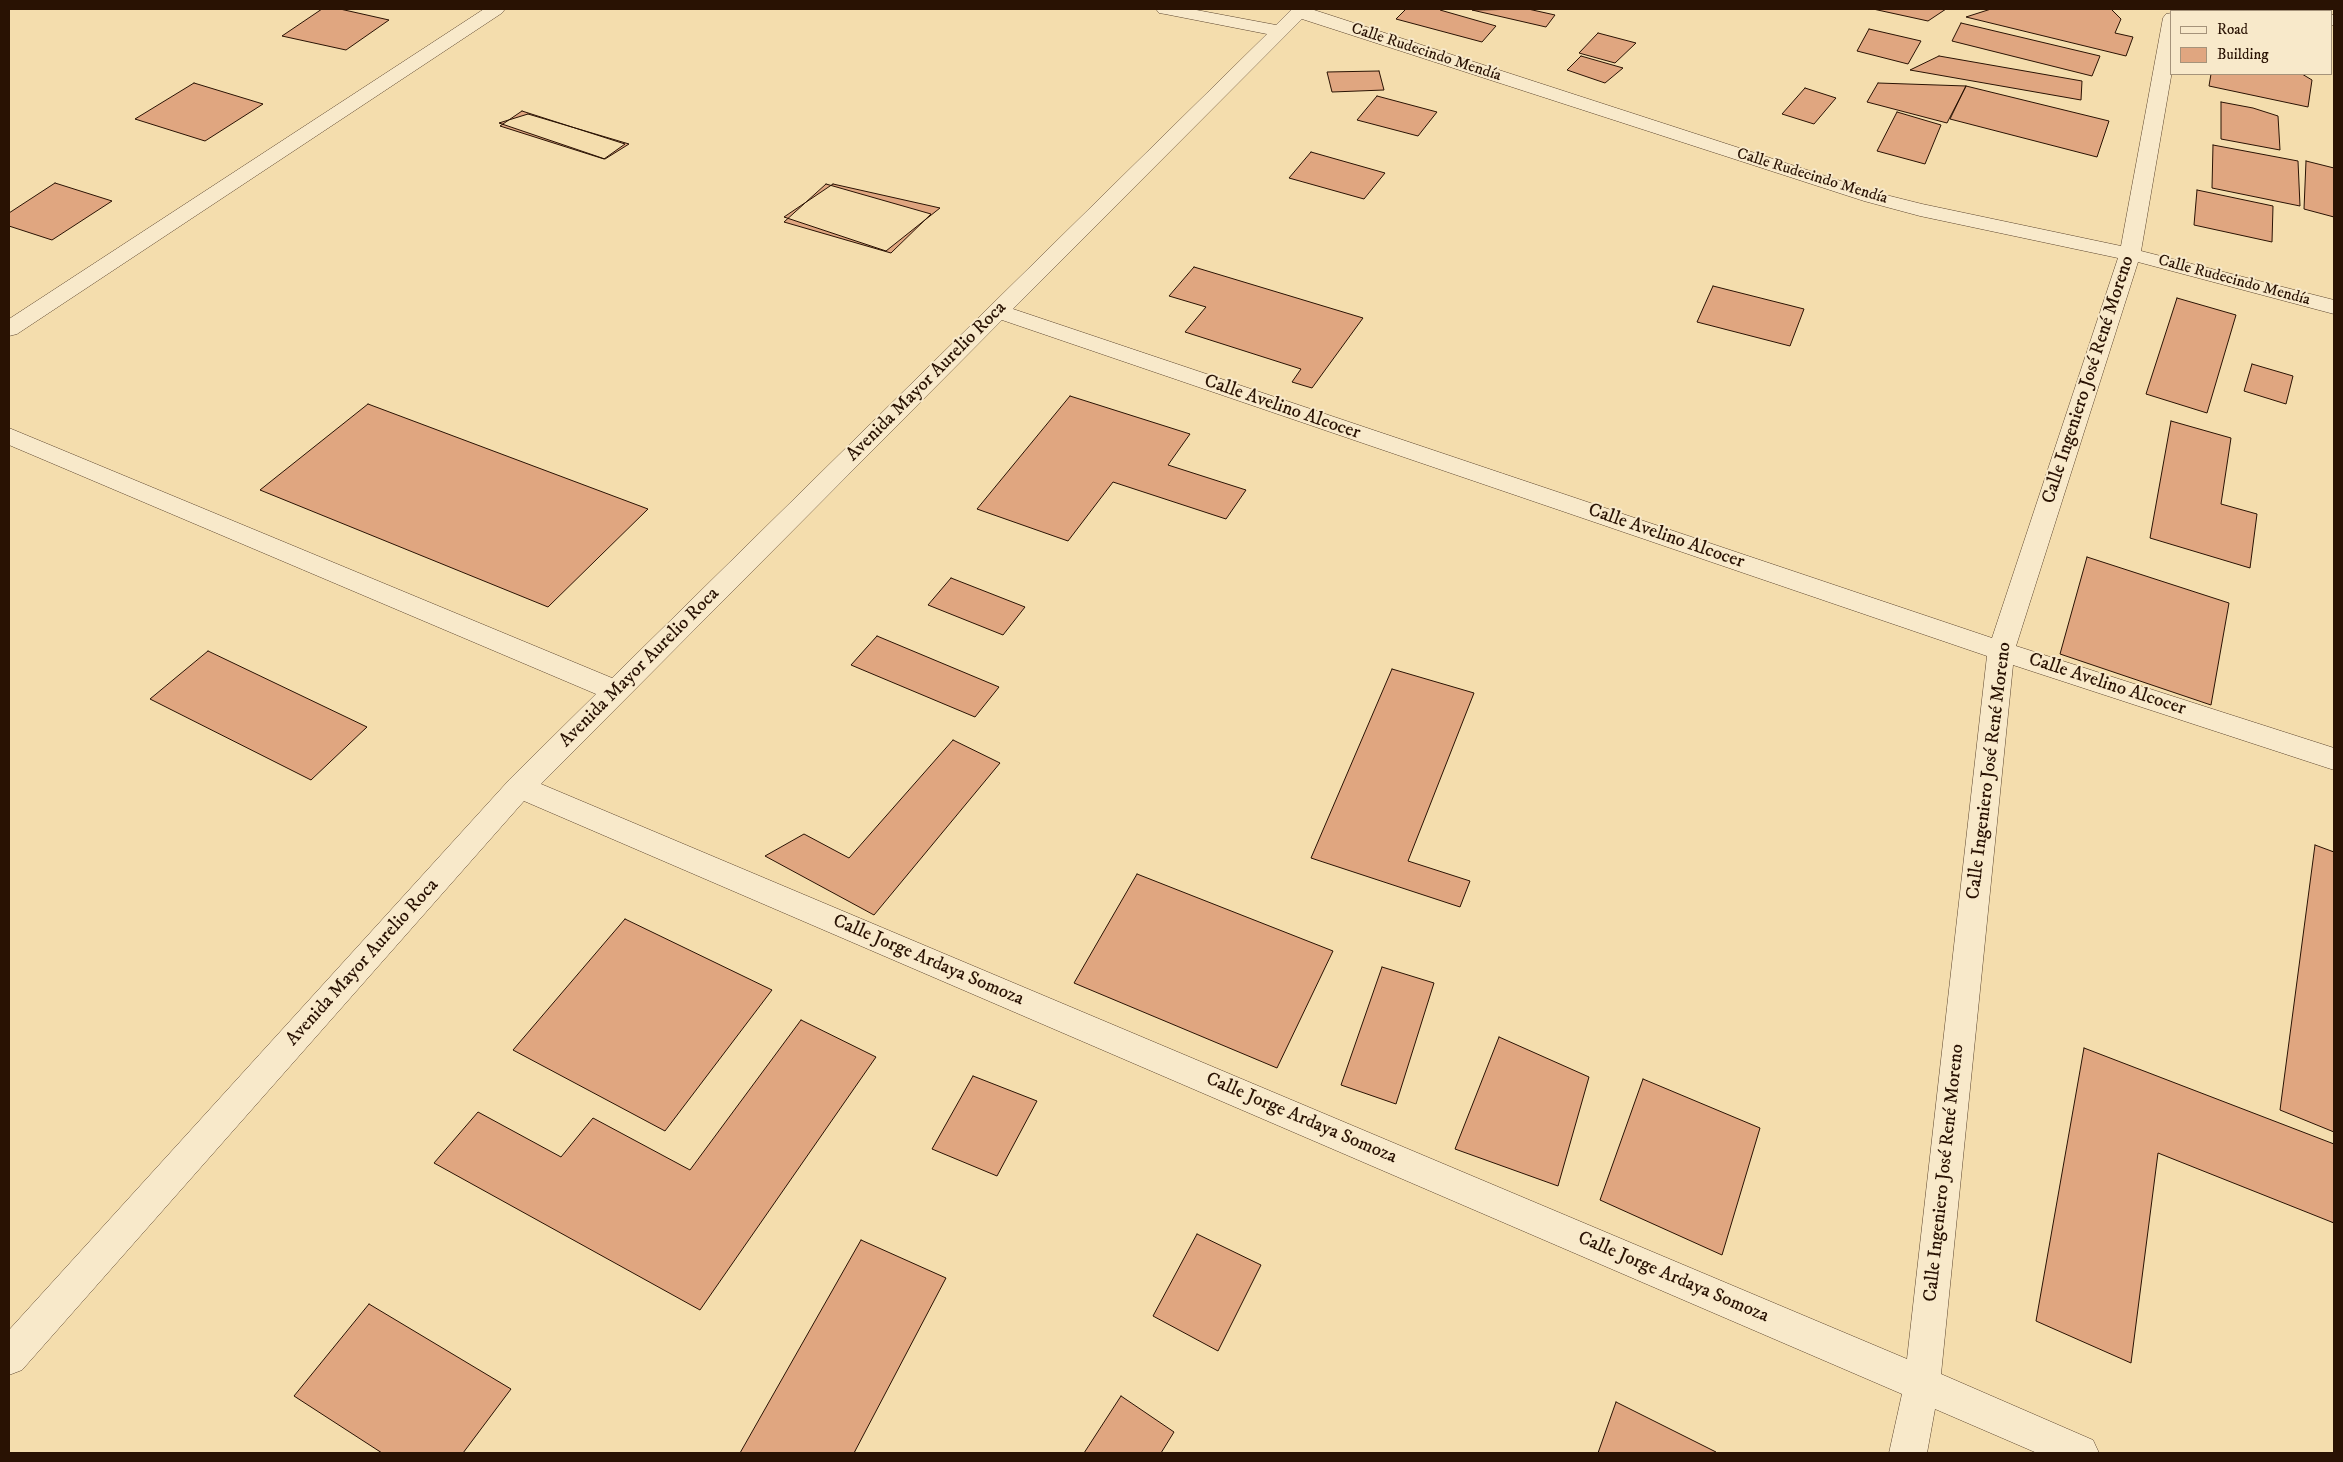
<!DOCTYPE html>
<meta charset="utf-8">
<style>
body{margin:0}
#map{position:relative;width:2343px;height:1462px;overflow:hidden;background:#f4ddad;font-family:"IM FELL DW Pica",serif}
canvas{display:block}
.frame{position:absolute;inset:0;border:10px solid #291203;pointer-events:none}
.legend{position:absolute;left:2170px;top:10px;width:162px;height:65px;box-sizing:border-box;background:#f8e9ca;border:1px solid #a5937a;margin:0;padding:6px 9px;list-style:none;font-size:15px;color:#291203}
.legend li{display:flex;align-items:center;gap:10px;height:25px}
.legend b{width:25px;border:1px solid #a5937a}
</style>
<div id="map">
<canvas width="2343" height="1462"></canvas>
<div class="frame"></div>
<ul class="legend">
<li><b style="height:6px;background:#f8e9ca"></b>Road</li>
<li><b style="height:14px;background:#e0a680"></b>Building</li>
</ul>
</div>
<script>
const ctx = document.querySelector('canvas').getContext('2d');
ctx.lineJoin = 'round';
function paint(path, color) { ctx.fillStyle = color; ctx.fill(path, 'evenodd'); }
const shape = rows => new Path2D(rows.map(r => 'M' + r).join(''));
function trace(path, color, width, dash) { ctx.strokeStyle = color; ctx.lineWidth = width; ctx.lineCap = dash ? 'butt' : 'round'; ctx.setLineDash(dash || []); ctx.stroke(path); }
function drawText(font, color, halo, rows, align = 'center') {
  ctx.font = font + ' "IM FELL DW Pica",serif'; ctx.lineWidth = 4; ctx.setLineDash([]); ctx.textBaseline = 'middle'; ctx.strokeStyle = halo; ctx.fillStyle = color; for (const [text, x, y, turn = 0] of rows) {
    ctx.save(); ctx.translate(x, y); ctx.rotate((+turn || 0) * Math.PI / 180); ctx.textAlign = isNaN(turn) ? turn : align; if (halo) ctx.strokeText(text, 0, 0); ctx.fillText(text, 0, 0); ctx.restore();
  }
}
const building = shape([
 [322,9,340,9,389,20,346,50,282,36,322,9],
 [1406,9,1441,9,1440,10,1496,26,1482,42,1396,19,1406,9],
 [1528,9,1555,15,1546,27,1472,10,1528,9],
 [1873,9,1946,9,1928,21,1873,9],
 [1991,9,2111,9,2121,19,2115,33,2133,37,2126,56,1966,17,1991,9],
 [1961,23,2100,56,2092,76,1952,41,1961,23],
 [1869,29,1921,41,1908,64,1857,51,1869,29],
 [1598,33,1636,43,1615,63,1579,53,1598,33],
 [1581,56,1623,68,1605,83,1567,70,1581,56],
 [1939,56,2082,81,2081,100,1910,70,1939,56],
 [1379,71,1384,90,1332,92,1327,72,1379,71],
 [2211,74,2302,74,2312,80,2308,107,2209,86,2211,74],
 [194,83,263,104,205,141,135,119,194,83],
 [1878,83,1966,86,1947,123,1867,102,1878,83],
 [1966,86,2109,121,2097,157,1950,119,1966,86],
 [1805,88,1836,98,1814,124,1782,114,1805,88],
 [1377,96,1437,112,1418,136,1357,120,1377,96],
 [2221,102,2253,108,2278,116,2280,150,2221,139,2221,102],
 [522,111,625,144,604,159,500,126,522,111],
 [1897,112,1941,125,1925,164,1877,151,1897,112],
 [528,114,629,144,605,159,499,123,528,114],
 [2213,145,2298,161,2300,206,2212,188,2213,145],
 [1311,152,1385,173,1364,199,1289,178,1311,152],
 [2306,161,2334,168,2334,217,2304,209,2306,161],
 [55,183,112,201,52,240,9,226,9,213,55,183],
 [826,184,931,214,891,253,784,222,826,184],
 [833,184,940,208,886,251,784,217,833,184],
 [2197,190,2273,206,2272,242,2194,225,2197,190],
 [1194,267,1363,318,1312,388,1292,382,1301,369,1185,332,1206,307,1169,296,1194,267],
 [1713,286,1804,309,1790,346,1697,322,1713,286],
 [2177,298,2236,315,2207,413,2146,394,2177,298],
 [2252,364,2293,376,2286,404,2244,391,2252,364],
 [1070,396,1190,434,1168,465,1246,490,1226,519,1113,482,1068,541,977,509,1070,396],
 [368,404,648,509,548,607,260,490,368,404],
 [2171,421,2231,438,2221,504,2257,514,2250,568,2150,538,2171,421],
 [2087,557,2229,603,2211,705,2060,654,2087,557],
 [951,578,1025,607,1003,635,928,605,951,578],
 [877,636,999,687,975,717,851,665,877,636],
 [208,651,367,727,311,780,150,699,208,651],
 [1392,669,1474,693,1408,861,1470,881,1460,907,1311,858,1392,669],
 [953,740,1000,763,874,915,765,856,804,834,849,858,953,740],
 [2315,845,2334,852,2334,1132,2280,1110,2315,845],
 [1137,874,1333,951,1277,1068,1074,983,1137,874],
 [625,919,772,990,665,1131,513,1050,625,919],
 [1382,967,1434,983,1396,1104,1341,1085,1382,967],
 [801,1020,876,1057,700,1310,434,1163,478,1112,561,1157,593,1118,690,1170,801,1020],
 [1499,1037,1589,1077,1558,1186,1455,1149,1499,1037],
 [2084,1048,2334,1144,2334,1223,2158,1153,2131,1363,2036,1321,2084,1048],
 [973,1076,1037,1101,997,1176,932,1149,973,1076],
 [1643,1079,1760,1128,1722,1255,1600,1200,1643,1079],
 [1197,1234,1261,1265,1218,1351,1153,1316,1197,1234],
 [861,1240,946,1278,854,1453,740,1453,861,1240],
 [369,1304,511,1389,463,1453,382,1453,294,1396,369,1304],
 [1121,1396,1174,1432,1161,1453,1084,1453,1121,1396],
 [1616,1402,1716,1452,1715,1453,1598,1453,1616,1402]
]);
paint(building, '#e0a680');
trace(building, '#291203', 1);
const minor = shape([
 [484,9,505,9,502,13,17,334,9,336,9,319,484,9],
 [1156,9,1191,9,1276,25,1292,9,1311,9,1878,193,1922,204,2121,246,2163,18,2166,14,2172,13,2172,71,2141,251,2334,300,2334,314,2138,262,2016,646,2334,748,2334,770,2013,665,1941,1374,2093,1440,2099,1453,2037,1453,1935,1409,1927,1453,1889,1453,1902,1394,524,801,22,1370,9,1375,9,1330,510,779,596,694,9,445,9,428,612,678,1267,34,1165,14,1159,13,1156,9],
 [1302,19,1864,201,1920,216,2118,258,1992,638,1013,309,1302,19],
 [1002,320,1987,656,1907,1359,541,784,1002,320],
 [2269,9,2297,9,2299,11,2271,11,2269,9],
 [2332,15,2334,15,2334,25,2332,25,2332,15]
]);
trace(minor, '#5c452e', 1);
paint(minor, '#f8e9ca');
drawText('16px', '#291203', '#f8e9ca', [
 ["Calle Rudecindo Mendía",1426,53,18],
 ["Calle Rudecindo Mendía",1812,177,17],
 ["Calle Rudecindo Mendía",2234,281,15]
]);
drawText('19px', '#291203', '#f8e9ca', [
 ["Calle Ingeniero José René Moreno",2089,380,-72],
 ["Avenida Mayor Aurelio Roca",927,382,-45],
 ["Calle Avelino Alcocer",1282,408,19],
 ["Calle Avelino Alcocer",1666,537,19],
 ["Avenida Mayor Aurelio Roca",640,668,-45],
 ["Calle Avelino Alcocer",2107,685,18],
 ["Calle Ingeniero José René Moreno",1990,771,-83],
 ["Calle Jorge Ardaya Somoza",928,961,23],
 ["Avenida Mayor Aurelio Roca",363,963,-48],
 ["Calle Jorge Ardaya Somoza",1301,1119,23],
 ["Calle Ingeniero José René Moreno",1945,1173,-84],
 ["Calle Jorge Ardaya Somoza",1673,1278,23]
]);
</script>
